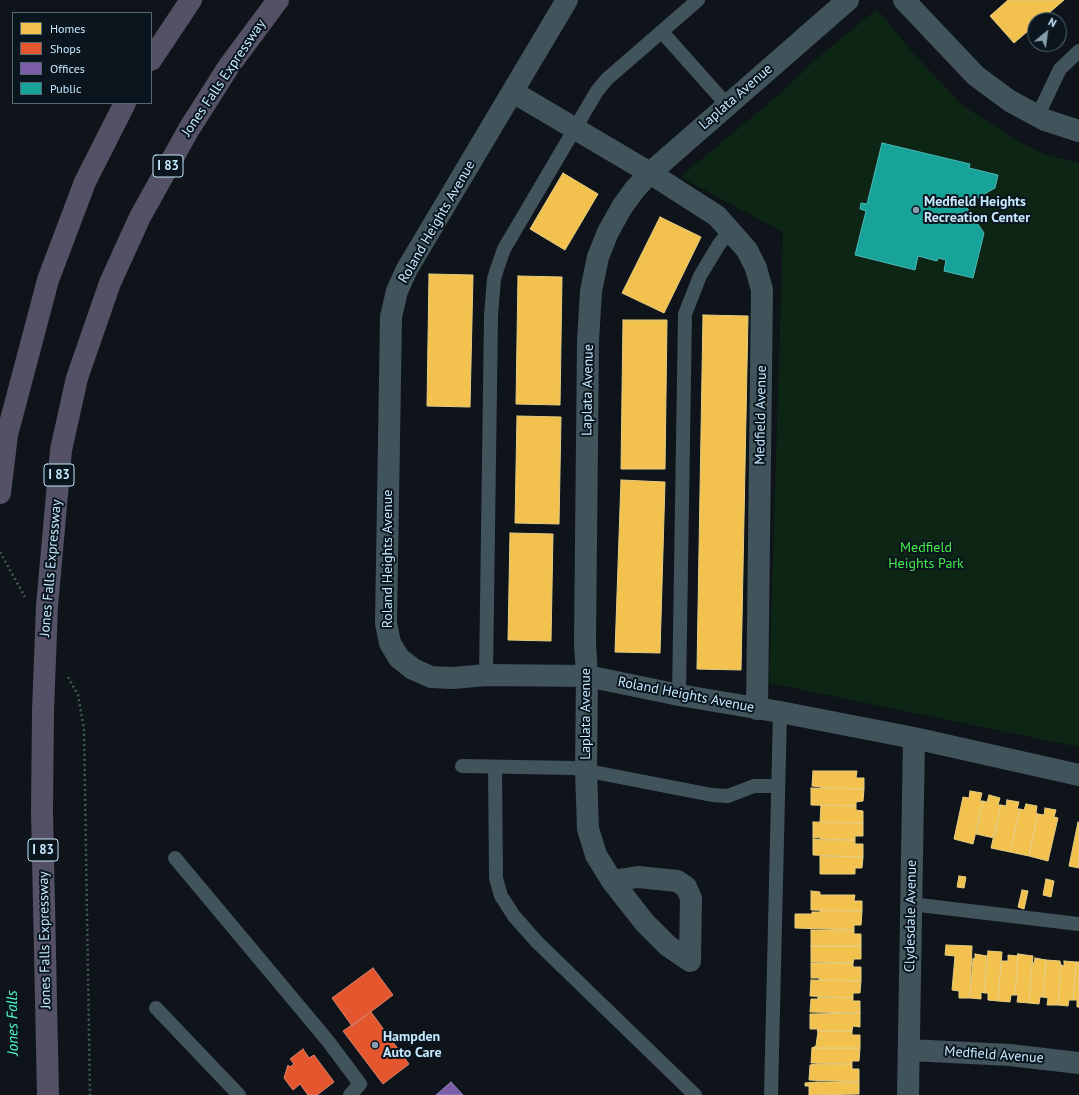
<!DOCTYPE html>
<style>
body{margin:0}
#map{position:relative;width:1079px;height:1095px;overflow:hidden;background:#0e1419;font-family:"PT Sans",sans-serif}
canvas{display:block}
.legend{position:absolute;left:12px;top:12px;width:140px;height:92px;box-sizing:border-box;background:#0a151d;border:1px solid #556a77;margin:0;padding:5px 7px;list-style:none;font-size:12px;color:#c6e9ff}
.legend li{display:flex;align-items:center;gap:8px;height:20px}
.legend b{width:20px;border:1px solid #556a77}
.north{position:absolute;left:1027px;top:12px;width:40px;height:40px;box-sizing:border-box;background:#0a151d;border:1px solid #556a77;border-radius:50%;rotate:29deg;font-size:11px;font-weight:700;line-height:16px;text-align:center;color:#c6e9ff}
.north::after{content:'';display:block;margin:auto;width:14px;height:18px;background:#869eae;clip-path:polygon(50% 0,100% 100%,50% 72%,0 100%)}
</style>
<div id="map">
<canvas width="1079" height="1095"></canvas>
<ul class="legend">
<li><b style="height:11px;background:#f2c14e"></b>Homes</li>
<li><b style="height:11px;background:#e4572e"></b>Shops</li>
<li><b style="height:11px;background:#7b5ea7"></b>Offices</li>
<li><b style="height:11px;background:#17a398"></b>Public</li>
</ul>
<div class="north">N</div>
</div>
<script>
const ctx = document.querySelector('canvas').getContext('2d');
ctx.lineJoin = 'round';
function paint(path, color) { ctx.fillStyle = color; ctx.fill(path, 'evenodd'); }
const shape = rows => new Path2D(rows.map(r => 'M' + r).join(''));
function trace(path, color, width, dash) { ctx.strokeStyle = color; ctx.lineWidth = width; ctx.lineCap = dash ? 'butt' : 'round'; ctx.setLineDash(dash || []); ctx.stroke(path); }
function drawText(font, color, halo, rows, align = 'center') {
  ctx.font = font + ' "PT Sans",sans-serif'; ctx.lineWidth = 4; ctx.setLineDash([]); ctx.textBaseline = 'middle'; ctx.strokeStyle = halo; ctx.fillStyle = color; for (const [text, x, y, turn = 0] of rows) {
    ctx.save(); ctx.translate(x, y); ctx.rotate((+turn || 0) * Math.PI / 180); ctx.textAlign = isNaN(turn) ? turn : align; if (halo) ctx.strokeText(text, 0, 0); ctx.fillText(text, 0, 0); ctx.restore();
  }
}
paint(shape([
 [877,9,914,54,963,106,1023,144,1046,155,1079,163,1079,747,769,683,783,232,680,177,780,94,815,60]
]), '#0c2514');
paint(shape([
 [0,646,17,673,26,710,31,813,46,927,50,1095,0,1095]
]), '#0e1419');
const homes = shape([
 [1008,0,1064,0,1041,20,1035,20,1035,25,1014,43,990,16,1008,0],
 [563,173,598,194,565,250,530,229,563,173],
 [660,217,701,237,664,313,622,293,660,217],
 [429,274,473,275,470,407,427,406,429,274],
 [518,276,562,277,560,405,516,404,518,276],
 [703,315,748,316,741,670,697,669,703,315],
 [623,320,667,320,665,469,621,469,623,320],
 [517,416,561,417,559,524,515,523,517,416],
 [621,480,665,482,660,653,615,652,621,480],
 [510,533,553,534,551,641,508,640,510,533],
 [813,771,857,771,856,778,864,778,864,789,821,788,821,787,812,786,813,771],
 [811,788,864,789,863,801,856,802,856,806,811,805,811,788],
 [970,791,982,793,980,801,983,801,973,844,954,839,963,797,969,798,970,791],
 [989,795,1000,798,998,805,1001,805,994,838,976,834,983,801,987,802,989,795],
 [1007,800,1019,802,1017,809,1020,809,1010,852,991,848,1001,805,1006,806,1007,800],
 [1026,804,1037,806,1036,813,1038,814,1029,856,1010,852,1020,809,1024,810,1026,804],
 [821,805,856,806,856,810,863,811,863,823,820,822,821,805],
 [1045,808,1056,810,1054,817,1058,818,1048,861,1029,856,1038,814,1044,815,1045,808],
 [813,822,863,823,863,836,855,836,855,840,820,840,820,837,813,838,813,822],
 [1078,822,1079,823,1079,868,1069,866,1078,822],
 [813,839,855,840,855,844,863,844,863,857,813,855,813,839],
 [820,856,863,857,862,868,855,868,855,874,820,874,820,856],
 [959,876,966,877,964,888,957,887,959,876],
 [1046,879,1054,881,1051,897,1043,895,1046,879],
 [1022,890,1028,891,1024,909,1018,907,1022,890],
 [811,891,820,892,820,895,855,895,854,901,862,901,862,911,811,910,811,891],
 [820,910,862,911,861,925,854,925,854,930,795,928,795,914,812,914,812,912,820,912,820,910],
 [811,930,854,930,854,934,861,934,861,946,811,946,811,930],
 [946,945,972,946,970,998,959,998,959,991,952,990,955,956,945,955,946,945],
 [811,946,861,946,861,959,854,959,853,963,811,962,811,946],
 [988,951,1002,952,998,1001,988,1000,988,993,984,993,988,951],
 [975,954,987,956,984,993,981,992,981,999,970,998,973,958,975,959,975,954],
 [1018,954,1033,956,1029,1003,1017,1002,1018,995,1015,995,1018,954],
 [1018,954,1015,995,1011,995,1010,1002,998,1001,1001,961,1008,961,1008,955,1017,956,1018,954],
 [1035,958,1046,960,1043,997,1040,997,1039,1004,1029,1003,1032,963,1034,963,1035,958],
 [1046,960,1060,961,1061,965,1058,1005,1047,1005,1048,998,1043,997,1046,960],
 [1064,961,1076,962,1073,1000,1069,1000,1068,1006,1058,1005,1061,965,1064,966,1064,961],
 [1076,962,1079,962,1079,1007,1077,1007,1077,1000,1073,1000,1076,962],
 [811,963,853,963,853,967,861,967,861,981,819,980,819,978,811,978,811,963],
 [811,980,861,981,860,993,853,993,853,998,810,996,811,980],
 [818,997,853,998,853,1001,860,1001,860,1013,810,1012,811,999,818,999,818,997],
 [860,1013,860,1027,853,1026,852,1031,817,1031,818,1029,810,1029,810,1014,860,1013],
 [818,1031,852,1031,852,1035,860,1035,860,1048,812,1048,816,1046,818,1031],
 [812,1048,860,1048,859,1061,852,1061,852,1064,811,1063,812,1048],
 [817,1064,852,1064,852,1069,859,1069,859,1082,809,1080,810,1065,817,1064],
 [817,1082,859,1082,859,1094,809,1095,809,1086,805,1086,805,1083,817,1082]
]);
paint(homes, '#f2c14e');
trace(homes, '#e5cd83', 1);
const shops = shape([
 [373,968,393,995,352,1026,332,998,373,968],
 [371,1012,409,1064,383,1084,343,1031,371,1012],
 [303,1049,309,1058,314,1055,334,1082,317,1095,308,1095,300,1084,293,1090,284,1078,288,1065,290,1067,294,1064,290,1059,303,1049]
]);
paint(shops, '#e4572e');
trace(shops, '#db836d', 1);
const offices = shape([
 [451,1082,463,1095,436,1095,451,1082]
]);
paint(offices, '#7b5ea7');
trace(offices, '#9288c1', 1);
const public = shape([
 [882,143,970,164,969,168,998,175,995,188,965,205,984,233,973,278,944,271,946,260,938,258,937,261,918,256,915,270,855,255,866,211,860,209,861,203,867,204,882,143]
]);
paint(public, '#17a398');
trace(public, '#4cb8b7', 1);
trace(shape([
 [0,552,25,597],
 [68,677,78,695,84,729,90,1095]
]), '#405c54', 2.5, [2, 3]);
trace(shape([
 [662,32,727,105],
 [1038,115,1060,69,1079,51],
 [486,675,491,316,494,279,497,269,504,249,597,91,607,79,698,0],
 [679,695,685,314,700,276,718,246,730,230],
 [462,766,573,768,712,795,728,796,754,786,778,786],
 [495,767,496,878,501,896,514,916,537,942,695,1095],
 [175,858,328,1041,360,1084,350,1095],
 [911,904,1079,924],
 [156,1008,239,1095],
 [771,1095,780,712]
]), '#41535b', 14);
trace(shape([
 [567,0,407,269,397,291,391,317,386,623,390,643,399,658,413,669,431,677,453,678,486,675,587,676,679,695,780,712,914,738,1079,775],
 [904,0,976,76,1010,101,1045,120,1079,131],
 [513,92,650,173,717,216,747,250,756,268,762,290,757,709],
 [612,881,638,877,677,881,686,887,691,898,690,961,668,946,645,923,612,881,596,855,588,829,586,771,587,676,585,643,588,341,591,291,598,257,608,232,622,207,635,189,650,173,848,0],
 [909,1050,1010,1055,1079,1063],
 [908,1095,914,738]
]), '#41535b', 22);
trace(shape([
 [151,60,191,0],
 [0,493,7,435,48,280,85,182,125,103],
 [47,606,61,450,77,378,110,283,140,217,189,129,229,66,278,0]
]), '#545065', 22);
trace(shape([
 [47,606,43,711,42,811,48,1095]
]), '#545065', 22);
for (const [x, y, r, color] of [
 [916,210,4,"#869eae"],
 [375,1045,4,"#869eae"]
]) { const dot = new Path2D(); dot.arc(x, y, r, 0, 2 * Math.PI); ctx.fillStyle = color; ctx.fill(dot); trace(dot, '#0a151d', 1.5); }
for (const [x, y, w] of [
 [168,166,30],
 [59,475,30],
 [43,850,30]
]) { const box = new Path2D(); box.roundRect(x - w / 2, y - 11, w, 22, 3); ctx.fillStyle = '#0a151d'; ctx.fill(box); trace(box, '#c6e9ff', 1); }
drawText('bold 13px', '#c6e9ff', null, [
 ["I 83",168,166],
 ["I 83",59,475],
 ["I 83",43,850]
]);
drawText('14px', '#c6e9ff', '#0a151d', [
 ["Jones Falls Expressway",224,78,-56],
 ["Laplata Avenue",736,97,-41],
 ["Roland Heights Avenue",437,222,-60],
 ["Laplata Avenue",588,390,-89],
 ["Medfield Avenue",761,415,-89],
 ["Roland Heights Avenue",388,559,-90],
 ["Jones Falls Expressway",51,568,-85],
 ["Roland Heights Avenue",686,695,11],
 ["Laplata Avenue",586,714,-90],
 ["Clydesdale Avenue",911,916,-89],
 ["Jones Falls Expressway",45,940,-91],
 ["Medfield Avenue",994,1055,4]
]);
drawText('bold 14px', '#c6e9ff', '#0a151d', [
 ["Medfield Heights",924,202],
 ["Recreation Center",924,218],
 ["Hampden",383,1037],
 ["Auto Care",383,1053]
], 'left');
drawText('14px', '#47ea4b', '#0a151d', [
 ["Medfield",926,548],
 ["Heights Park",926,564]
]);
drawText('italic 15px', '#54ffd2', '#0a151d', [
 ["Jones Falls",13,1023,-91]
]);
</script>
